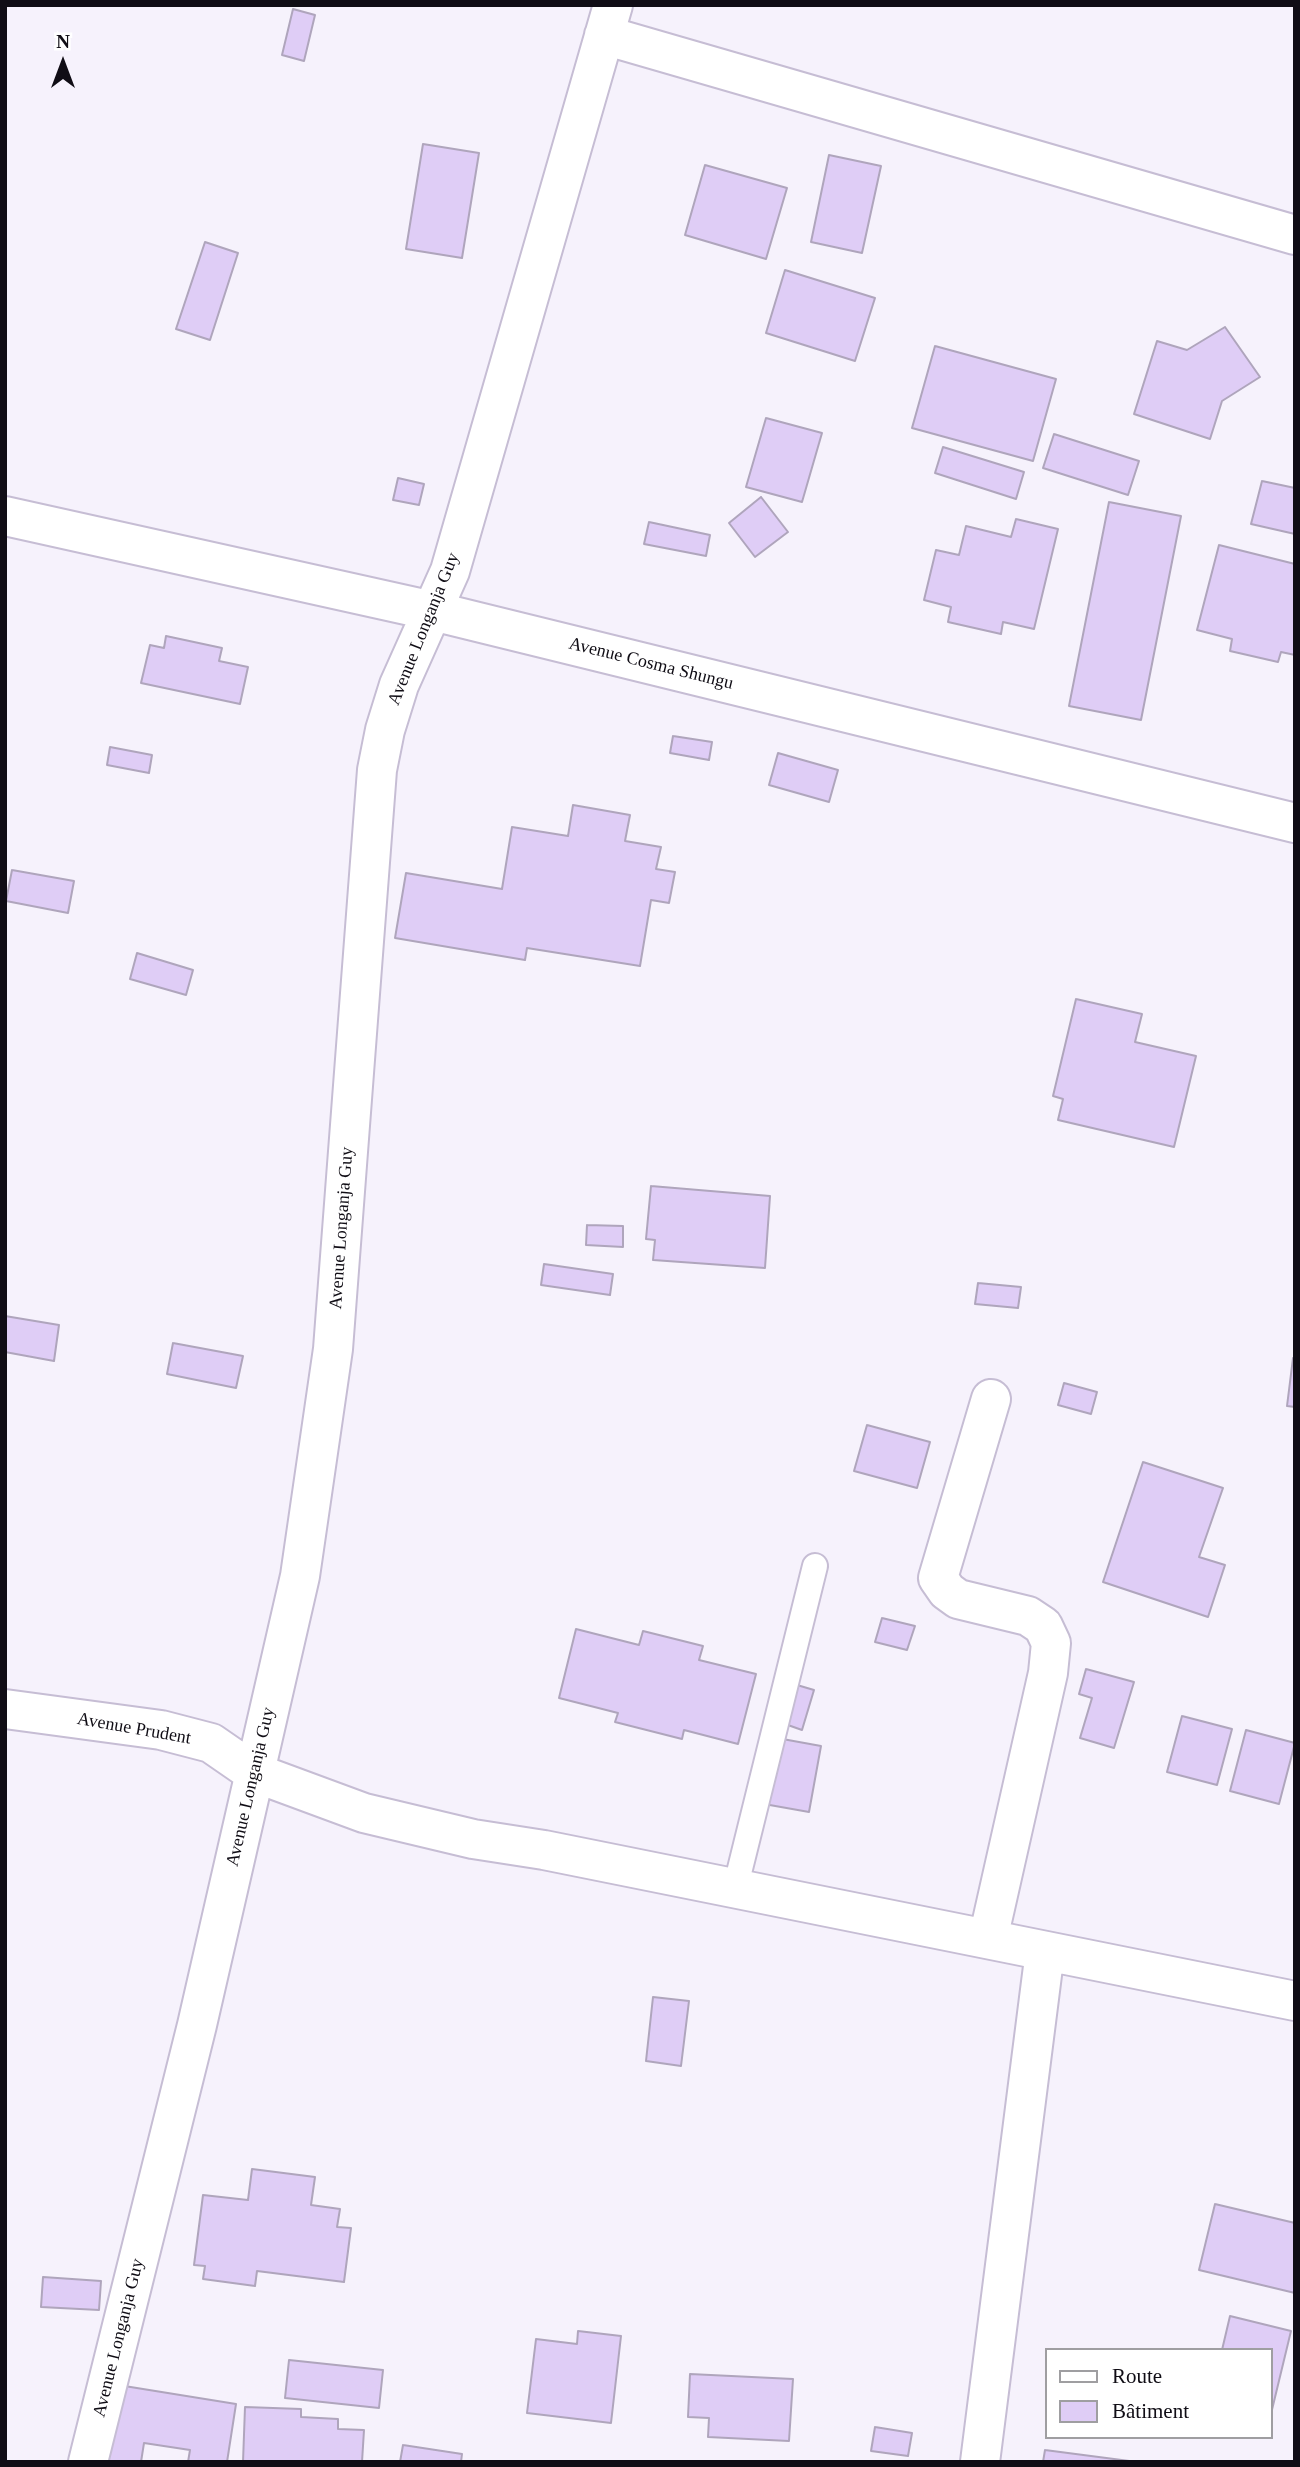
<!DOCTYPE html>
<meta charset="utf-8">
<style>
body{margin:0}
#map{position:relative;width:1300px;height:2467px;overflow:hidden;background:#f6f2fc;font-family:Georgia,serif}
canvas{display:block}
.frame{position:absolute;inset:0;border:7px solid #100d15;pointer-events:none}
.legend{position:absolute;left:1045px;top:2348px;width:228px;height:91px;box-sizing:border-box;background:#fff;border:2px solid #9f9ea1;margin:0;padding:9px 12px;list-style:none;font-size:21px;color:#100d15}
.legend li{display:flex;align-items:center;gap:14px;height:35px}
.legend b{width:35px;border:2px solid #9f9ea1}
.north{position:absolute;left:28px;top:28px;width:70px;height:70px;-webkit-text-stroke:5px #fff;paint-order:stroke;rotate:0deg;font-size:19px;font-weight:700;line-height:28px;text-align:center;color:#100d15}
.north::after{content:'';display:block;margin:auto;width:24px;height:32px;background:#100d15;clip-path:polygon(50% 0,100% 100%,50% 72%,0 100%)}
</style>
<div id="map">
<canvas width="1300" height="2467"></canvas>
<div class="frame"></div>
<ul class="legend">
<li><b style="height:9px;background:#fff"></b>Route</li>
<li><b style="height:19px;background:#dfcdf6"></b>Bâtiment</li>
</ul>
<div class="north">N</div>
</div>
<script>
const ctx = document.querySelector('canvas').getContext('2d');
ctx.lineJoin = 'round';
function paint(path, color) { ctx.fillStyle = color; ctx.fill(path, 'evenodd'); }
const shape = rows => new Path2D(rows.map(r => 'M' + r).join(''));
function trace(path, color, width, dash) { ctx.strokeStyle = color; ctx.lineWidth = width; ctx.lineCap = dash ? 'butt' : 'round'; ctx.setLineDash(dash || []); ctx.stroke(path); }
function drawText(font, color, halo, rows, align = 'center') {
  ctx.font = font + ' Georgia,serif'; ctx.lineWidth = 7; ctx.setLineDash([]); ctx.textBaseline = 'middle'; ctx.strokeStyle = halo; ctx.fillStyle = color; for (const [text, x, y, turn = 0] of rows) {
    ctx.save(); ctx.translate(x, y); ctx.rotate((+turn || 0) * Math.PI / 180); ctx.textAlign = isNaN(turn) ? turn : align; if (halo) ctx.strokeText(text, 0, 0); ctx.fillText(text, 0, 0); ctx.restore();
  }
}
const building = shape([
 [293,9,315,15,304,61,282,55,293,9],
 [423,144,479,153,462,258,406,249,423,144],
 [829,155,881,166,862,253,811,242,829,155],
 [705,165,787,188,766,259,685,235,705,165],
 [205,242,238,253,210,340,176,329,205,242],
 [785,270,875,298,855,361,766,333,785,270],
 [1225,327,1260,377,1222,401,1210,439,1134,414,1157,341,1187,350,1225,327],
 [935,346,1056,379,1033,461,912,428,935,346],
 [766,418,822,433,802,502,746,487,766,418],
 [1054,434,1139,461,1128,495,1043,468,1054,434],
 [943,447,1024,472,1016,499,935,473,943,447],
 [398,478,424,484,419,505,393,500,398,478],
 [1262,481,1295,488,1295,534,1251,524,1262,481],
 [761,497,788,532,755,557,729,523,761,497],
 [1109,502,1181,516,1141,720,1069,706,1109,502],
 [1016,519,1058,529,1034,629,1003,622,1001,634,948,622,951,607,924,600,936,550,959,555,966,526,1011,537,1016,519],
 [649,522,710,535,706,556,644,544,649,522],
 [1219,545,1295,564,1295,655,1281,652,1278,662,1230,651,1232,639,1197,630,1219,545],
 [166,636,222,648,219,661,248,667,240,704,141,683,150,645,164,648,166,636],
 [673,736,712,742,709,760,670,753,673,736],
 [110,747,152,755,149,773,107,765,110,747],
 [778,753,838,770,829,802,769,785,778,753],
 [573,805,630,815,625,841,661,847,656,869,675,872,669,903,651,900,640,966,527,948,525,960,395,938,406,873,502,889,512,827,568,836,573,805],
 [12,870,74,881,68,913,6,901,12,870],
 [137,953,193,970,186,995,130,979,137,953],
 [1076,999,1142,1014,1135,1042,1196,1056,1174,1147,1058,1120,1063,1099,1053,1096,1076,999],
 [651,1186,770,1196,765,1268,653,1260,655,1240,646,1239,651,1186],
 [587,1225,623,1226,623,1247,586,1245,587,1225],
 [544,1264,613,1274,610,1295,541,1285,544,1264],
 [978,1283,1021,1287,1018,1308,975,1304,978,1283],
 [5,1316,59,1325,54,1361,5,1352,5,1316],
 [173,1343,243,1356,236,1388,167,1374,173,1343],
 [1293,1358,1295,1358,1295,1407,1287,1406,1293,1358],
 [1064,1383,1097,1392,1091,1414,1058,1405,1064,1383],
 [867,1425,930,1442,917,1488,854,1471,867,1425],
 [1143,1462,1223,1488,1199,1557,1225,1565,1208,1617,1103,1582,1143,1462],
 [882,1618,915,1626,907,1650,875,1642,882,1618],
 [576,1629,639,1645,643,1631,703,1646,699,1660,756,1674,738,1744,684,1730,682,1739,615,1722,618,1713,559,1698,576,1629],
 [1086,1669,1134,1682,1114,1748,1080,1738,1092,1698,1079,1694,1086,1669],
 [797,1685,814,1690,802,1730,785,1724,797,1685],
 [1182,1716,1232,1729,1217,1785,1167,1772,1182,1716],
 [1246,1730,1295,1743,1279,1804,1230,1791,1246,1730],
 [777,1738,821,1746,809,1812,764,1804,777,1738],
 [653,1997,689,2001,681,2066,646,2061,653,1997],
 [252,2169,315,2177,311,2205,340,2209,337,2227,351,2228,344,2282,257,2271,255,2286,203,2279,205,2266,194,2265,203,2195,248,2200,252,2169],
 [1215,2204,1295,2223,1295,2293,1199,2270,1215,2204],
 [43,2277,101,2281,99,2310,41,2307,43,2277],
 [1230,2316,1291,2331,1270,2418,1270,2350,1222,2350,1230,2316],
 [578,2331,621,2336,611,2423,527,2413,536,2339,577,2344,578,2331],
 [289,2360,383,2370,379,2408,285,2398,289,2360],
 [690,2374,793,2379,789,2441,708,2437,709,2418,688,2417,690,2374],
 [112,2384,236,2404,227,2462,188,2462,190,2450,144,2443,141,2462,100,2462,112,2384],
 [245,2407,301,2409,301,2417,338,2419,338,2429,364,2430,362,2462,243,2462,245,2407],
 [875,2427,912,2433,908,2456,871,2451,875,2427],
 [403,2445,462,2454,461,2462,400,2462,403,2445],
 [1045,2450,1137,2462,1043,2462,1045,2450]
]);
paint(building, '#dfcdf6');
trace(building, '#afa5bc', 2);
const lane = shape([
 [735,1889,815,1566]
]);
const street = shape([
 [604,35,1295,235],
 [5,516,433,611,1295,823],
 [5,1709,161,1730,211,1743,253,1772,364,1813,473,1839,544,1850,1295,2001],
 [988,1939,1048,1673,1051,1643,1043,1626,1028,1616,958,1599,947,1591,938,1578,991,1399],
 [88,2462,197,2025,300,1576,333,1349,377,770,385,730,399,685,450,571,613,5],
 [980,2462,1045,1951]
]);
trace(lane, '#c6bdd4', 28);
trace(street, '#c6bdd4', 42);
trace(lane, '#fff', 24);
trace(street, '#fff', 38);
drawText('18px', '#100d15', '#fff', [
 ["Avenue Longanja Guy",424,629,-68],
 ["Avenue Cosma Shungu",651,664,14],
 ["Avenue Longanja Guy",342,1228,-86],
 ["Avenue Prudent",134,1729,10],
 ["Avenue Longanja Guy",251,1787,-77],
 ["Avenue Longanja Guy",119,2338,-76]
]);
</script>
